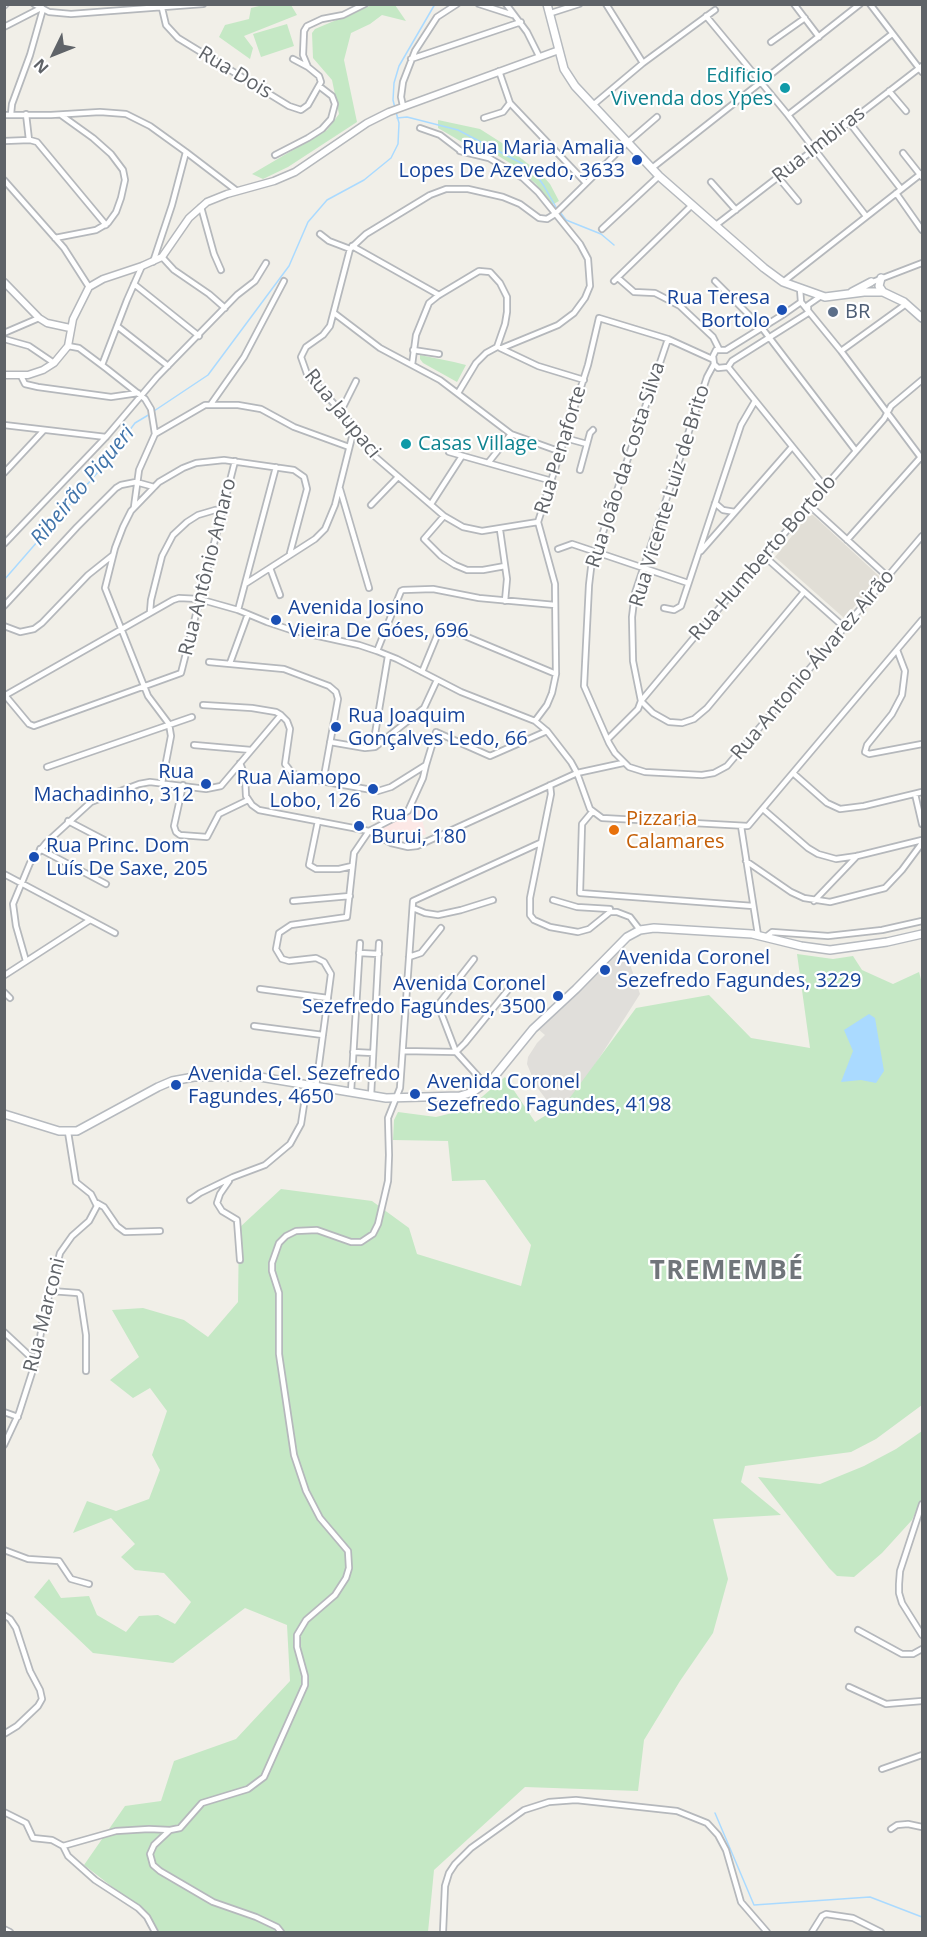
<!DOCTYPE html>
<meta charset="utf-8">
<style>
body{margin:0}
#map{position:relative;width:927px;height:1937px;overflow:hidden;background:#f1efe8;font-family:"Open Sans",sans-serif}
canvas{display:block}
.frame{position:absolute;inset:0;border:6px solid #5f6368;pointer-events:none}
.north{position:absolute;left:24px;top:24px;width:60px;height:60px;-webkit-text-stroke:4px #fff;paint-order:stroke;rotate:227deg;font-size:16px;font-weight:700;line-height:24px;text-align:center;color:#5f6368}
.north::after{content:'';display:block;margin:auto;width:21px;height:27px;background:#5f6368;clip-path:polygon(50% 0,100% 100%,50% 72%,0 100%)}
</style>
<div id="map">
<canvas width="927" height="1937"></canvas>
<div class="frame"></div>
<div class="north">N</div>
</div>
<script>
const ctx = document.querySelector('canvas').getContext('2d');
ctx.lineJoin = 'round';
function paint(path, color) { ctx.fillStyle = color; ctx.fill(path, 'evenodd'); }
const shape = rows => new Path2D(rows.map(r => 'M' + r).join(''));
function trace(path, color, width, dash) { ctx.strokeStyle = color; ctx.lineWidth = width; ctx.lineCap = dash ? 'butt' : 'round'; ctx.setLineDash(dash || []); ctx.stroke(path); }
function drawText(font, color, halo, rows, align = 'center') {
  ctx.font = font + ' "Open Sans",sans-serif'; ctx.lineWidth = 4.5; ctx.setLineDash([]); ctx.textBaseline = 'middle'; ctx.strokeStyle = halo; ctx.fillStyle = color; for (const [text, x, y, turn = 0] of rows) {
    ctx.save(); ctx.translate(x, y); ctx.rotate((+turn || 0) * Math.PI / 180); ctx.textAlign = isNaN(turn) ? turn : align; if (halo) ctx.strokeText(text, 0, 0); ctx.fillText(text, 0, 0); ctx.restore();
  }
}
paint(shape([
 [624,946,640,994,577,1093,564,1106,559,1109,552,1107,536,1086,527,1064,528,1057,537,1043,545,1035,538,1029,565,1006]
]), '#e0deda');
paint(shape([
 [813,515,879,576,879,579,844,618,775,557,808,516]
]), '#e1ded6');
paint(shape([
 [417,802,426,834,413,840,405,840,380,833,378,831,412,812]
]), '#fce8e6');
paint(shape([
 [267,4,291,5,297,15,244,36,253,48,250,59,219,37,225,25,249,19,251,8],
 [372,5,395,5,406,21,382,15,370,24,351,33,344,60,357,122,288,167,263,179,252,174,327,130,339,114,332,80,313,58,312,33,315,29],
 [287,24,294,46,261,57,253,34],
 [438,120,480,129,502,143,542,175,550,184,559,201,552,205,536,184,513,165,497,155,467,145,438,128],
 [420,355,454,362,466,365,457,382,423,363,420,359],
 [797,954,833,959,853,956,862,970,893,984,919,972,922,983,922,1405,876,1439,851,1452,745,1466,741,1482,781,1515,713,1519,728,1579,713,1633,680,1681,644,1740,638,1791,525,1787,434,1870,428,1932,156,1932,150,1916,84,1865,125,1806,161,1801,174,1761,236,1739,290,1681,287,1625,245,1608,173,1663,93,1653,34,1597,49,1579,61,1598,89,1596,97,1615,126,1632,139,1616,158,1615,175,1624,191,1602,164,1573,135,1570,121,1557,135,1544,111,1518,73,1533,87,1501,116,1511,149,1499,160,1470,152,1455,167,1411,150,1388,133,1398,110,1380,139,1357,112,1310,143,1308,184,1320,208,1337,238,1302,239,1228,281,1189,372,1201,409,1228,417,1254,521,1286,531,1245,485,1180,452,1181,448,1141,393,1140,394,1120,398,1112,436,1117,468,1109,505,1077,535,1122,566,1103,636,1008,709,995,751,1038,810,1048],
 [922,1431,922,1498,912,1520,882,1553,854,1577,837,1576,829,1568,758,1477,820,1484,864,1466,896,1449]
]), '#c5e8c5');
paint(shape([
 [869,1014,875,1018,884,1071,876,1083,861,1080,841,1082,853,1051,844,1030]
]), '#aadaff');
trace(shape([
 [395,108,393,100,394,83,399,66,435,4],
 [397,118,407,117,458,130,523,164,535,173,544,186,557,209],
 [560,212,566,220,601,234,614,245],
 [154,411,208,375,289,266,308,222,327,200,364,180,391,158,398,144,399,123,396,112],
 [4,580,98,472,135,423,150,414],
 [715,1813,754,1905,870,1897,922,1917]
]), '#aadaff', 1.5);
const minor = shape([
 [34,4,49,12,71,14,203,4],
 [161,4,166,25,178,38,289,106,301,110,308,105,321,82,319,76,308,67,303,55,304,31,307,26,322,19,343,15,365,4],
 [479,4,513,15],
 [506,4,527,32,539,56],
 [606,4,643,63],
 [794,4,819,37],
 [870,4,922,72],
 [4,6,6,4],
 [551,13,579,4],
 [706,16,788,115,866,216],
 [4,27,41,8,42,4],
 [771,42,805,18],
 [293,59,308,67],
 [411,59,521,22],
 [889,91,906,111],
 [510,103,586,183],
 [593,105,643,63,715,10],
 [403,106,401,97,403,82,415,51,437,17,457,4],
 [11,114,12,104,30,55,43,9],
 [26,114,29,140],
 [4,115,51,115,100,112,126,114,150,126,186,152,172,205,153,262],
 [788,115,892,34],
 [484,118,503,112,510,103,499,71],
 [849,122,901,189],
 [420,128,440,135,461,151],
 [4,141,30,140,37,142,106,225],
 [460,151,489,158,523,178,538,192,563,223,580,244,588,259,590,286,585,298,574,313,558,325,502,348],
 [186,152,237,191],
 [903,153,922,177],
 [275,155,308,138,322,129,331,119,335,104,332,96,319,86],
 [652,168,860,4],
 [778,177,798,201],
 [4,180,64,248,89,287],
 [711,182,736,210],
 [896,193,922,230],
 [201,207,214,254,221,270],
 [716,225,922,66],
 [602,229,659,176],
 [320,234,329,241,350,249],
 [55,238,96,230,108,223,116,212,121,198,125,180,123,170,111,154,93,138,61,115],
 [352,246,439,295],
 [162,257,174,270,209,294,225,308],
 [618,278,634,292,655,293,680,306,713,337,719,349],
 [614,281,692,205],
 [715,281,762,328,856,451],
 [783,282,922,173],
 [870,283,922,263],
 [134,284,199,336],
 [800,289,801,302,841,351,922,459],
 [801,302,784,314,726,350,716,350,713,356,714,364,718,368,728,367,732,361,808,313,808,305,821,296],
 [334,313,380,348,440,380,511,434,561,452],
 [117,326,168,366],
 [4,333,39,318],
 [4,339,29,346,54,363],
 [668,339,591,568,589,585,584,686,609,743,615,753,629,767,645,772,702,775,714,773,727,766,922,536],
 [68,346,79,348,107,369,145,399,151,409,155,434,139,470,134,507],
 [500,348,538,366,584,380],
 [413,350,439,354],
 [841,351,906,304],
 [714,364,707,377,635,593,632,617,633,661,641,701,653,713,669,722,682,723,694,719,707,708,804,592],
 [102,365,127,300,142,266],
 [412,365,416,335,429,303,439,295,479,271,490,272,500,283,507,297,507,312,505,324,497,347,486,353,476,363,458,393],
 [728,367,825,487],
 [21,376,25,384,38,387,111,397,138,393],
 [211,404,244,357,284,281],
 [341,411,356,381],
 [4,425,106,437],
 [155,434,205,405,238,405,261,409,294,427,349,447],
 [565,438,587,444],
 [449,452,488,463,511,434],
 [488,463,552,481],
 [580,470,590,433,593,430],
 [4,473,44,430],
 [340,489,369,588],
 [715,503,723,510,735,512],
 [431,504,462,456],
 [371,505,398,477],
 [809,505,888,577],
 [444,516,424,539,441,556,455,565,467,570,483,570,505,566],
 [538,522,482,531,463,527,444,516,372,454,346,417,307,374,301,357,306,347,323,335,330,326,350,249,366,234,430,195,446,189,468,189,503,197,520,204,539,218,547,219,555,214,628,142,657,117],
 [500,530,507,579,505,601],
 [847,540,921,457],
 [4,544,106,437,157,377,237,295,255,281,266,263],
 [558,549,572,544,596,552],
 [701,551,792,447],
 [605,555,688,583],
 [764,556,844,627],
 [270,568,280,595],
 [245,584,315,539,325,529,335,505,354,429],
 [4,606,77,527,116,488,121,485,136,482,154,487],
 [664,608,674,610,681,606,741,425,755,401],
 [238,610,276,467],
 [150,612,151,600,162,556,173,535,187,522,198,515,215,510,223,509],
 [4,626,20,632,34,629,42,623,88,575,113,555],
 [897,650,905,671,902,695,892,714,867,745,865,752,869,754,922,744],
 [377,651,401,591,403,590,433,589,479,598,555,605],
 [209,662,284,669,329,686,336,692,338,699,323,782],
 [230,663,248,614],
 [422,672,441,626,556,674],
 [4,694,29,724,34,726,181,673,235,461],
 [4,696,173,600,179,598,199,599,238,610,267,622,291,630,359,645,377,651,397,659,461,692,535,721,547,731,571,762,577,773,590,809,602,818,748,826,922,620],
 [203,705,252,708,276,712,281,715,287,721,290,729,285,764,292,773,303,778,378,791,391,787,426,765,423,778,408,811,369,831,354,853,347,917,291,925,279,933,276,949,282,959,289,961,316,958,324,962,331,974,316,1087],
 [535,721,547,705,552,693,556,674,555,584,538,522,588,365,599,318,668,339,712,359],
 [608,739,638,709,641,701,702,628,884,419,891,406,922,380],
 [330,742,365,748,375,747,424,708,437,680],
 [194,745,251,750],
 [377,745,375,734,388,656],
 [240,763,245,776,246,796,252,805,259,810,369,831,391,843,408,847,417,846,577,773,623,763],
 [426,765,436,732,490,756,547,731],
 [47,767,192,717],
 [793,773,827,803,840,809,864,806,922,792],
 [162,783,171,736,169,724,148,696,105,588,115,548,123,527,131,511,159,482,183,468,196,463,224,460,294,470,304,477,307,489,290,553],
 [183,785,174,826,176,832,180,835,207,837,219,814,248,800],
 [550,785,551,794,530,898,530,915,534,920,550,927,578,932,589,929,610,912,617,912,630,917,640,930],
 [915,794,922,824],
 [763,809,808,848,818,854,836,859,857,856,922,840],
 [592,812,582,824,580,893,753,906],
 [68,821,112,844],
 [318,821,309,865,316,869,339,869,352,866],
 [741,826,758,935],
 [40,849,106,884],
 [746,861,791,892,804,898,830,902,885,888,902,870,922,843],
 [4,874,115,933],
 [553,900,577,907,610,909],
 [293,901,350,896],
 [814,901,857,856],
 [413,908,425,913,438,915,461,910,493,900],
 [767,936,772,932,828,936,882,930,922,921],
 [359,953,379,954],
 [409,957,421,953,441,928],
 [26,961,16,926,13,904,30,863,46,843,91,802,139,784,150,782,206,789,221,786,281,715],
 [5,975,90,920],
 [260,989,328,998],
 [4,992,10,998],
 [438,1005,456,1052,485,1084],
 [405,1006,438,1005,474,959],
 [254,1026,323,1035],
 [403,1051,456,1052,465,1043,508,990],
 [353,1052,373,1053],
 [351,1092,360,943],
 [371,1096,379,943],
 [229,1181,220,1194,217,1203,222,1211,237,1220,240,1260],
 [190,1200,200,1193,233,1177,265,1165,290,1144,301,1124,307,1085],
 [97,1203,104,1207,117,1226,125,1232,160,1231],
 [51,1291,78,1293,80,1295,86,1335,86,1371],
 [4,1332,35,1361],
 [4,1412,18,1417],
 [4,1445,19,1413,37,1357,43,1319,60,1253,72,1236,89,1221,97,1206,91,1194,76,1182,68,1132],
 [922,1504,900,1571,899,1584,899,1593,902,1603,922,1635],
 [4,1550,28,1559,59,1561,71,1579,89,1584],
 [4,1615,10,1619,16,1628,30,1671,40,1690,42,1699,38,1706,17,1726,4,1734],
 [858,1630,902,1654,913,1654,922,1649],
 [849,1687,886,1704,922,1701],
 [882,1769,922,1755],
 [4,1812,26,1823,33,1838,52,1840,63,1846],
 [891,1829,897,1825,908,1824,922,1827],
 [63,1846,68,1856,95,1880,138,1908,147,1917,155,1932],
 [63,1846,116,1831,149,1829,170,1830],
 [4,1929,10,1932],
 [281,1932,277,1927,256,1917,213,1902,160,1871,153,1865,150,1854,154,1845,170,1830,180,1828,202,1803,248,1789,264,1777,305,1685,305,1676,297,1647,297,1635,306,1620,335,1595,346,1578,349,1568,348,1551,320,1518,306,1491,294,1455,279,1354,279,1293,272,1271,272,1263,279,1243,286,1236,296,1231,317,1230,351,1242,361,1242,373,1234,378,1224,388,1181,389,1155,388,1118,400,1088,413,901,540,843],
 [443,1932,445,1886,449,1873,455,1864,471,1848,524,1810,549,1802,576,1800,677,1811,707,1823,718,1835,726,1850,741,1902,767,1932],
 [812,1932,822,1916,826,1914,853,1918,881,1932]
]);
const tertiary = shape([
 [4,282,39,318,47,323,70,328],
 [4,375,28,375,43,370,54,363,68,346,73,319,89,287,103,279,142,266,162,257,189,218,207,202,227,194,274,181,295,172,367,123,389,112,559,50]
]);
const secondary = shape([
 [547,4,564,69,575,86,659,176,764,268,783,282,825,297,864,292,883,292,904,302,922,318],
 [881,278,879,286,883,292],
 [852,292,871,282],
 [4,1114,59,1131,77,1131,158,1087,172,1081,194,1077,260,1077,386,1098,460,1096,473,1092,494,1077,533,1029,576,989,627,937,640,930,654,928,752,934,801,946,830,950,887,942,922,934]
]);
trace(minor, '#b5b8bc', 8);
trace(tertiary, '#b5b8bc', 9);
trace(secondary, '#b6babf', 10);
trace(minor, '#fff', 4.5);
trace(tertiary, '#fff', 6);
trace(secondary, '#fff', 7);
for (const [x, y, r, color] of [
 [785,88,6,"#0f9aa8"],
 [637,160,6,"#1a4fb4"],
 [782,310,6,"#1a4fb4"],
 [833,312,6,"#5c6f8a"],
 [406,444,6,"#0f9aa8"],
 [276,620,6,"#1a4fb4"],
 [336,727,6,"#1a4fb4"],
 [206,784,6,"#1a4fb4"],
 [373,789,6,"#1a4fb4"],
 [359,826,6,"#1a4fb4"],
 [614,830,6,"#e8710a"],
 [34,857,6,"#1a4fb4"],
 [605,970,6,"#1a4fb4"],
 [558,996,6,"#1a4fb4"],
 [176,1085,6,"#1a4fb4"],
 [415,1094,6,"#1a4fb4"]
]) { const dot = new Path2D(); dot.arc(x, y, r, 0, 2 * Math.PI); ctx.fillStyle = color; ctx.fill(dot); trace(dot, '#fff', 2); }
drawText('20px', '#5f6368', '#fff', [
 ["Rua Dois",235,73,31],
 ["Rua Imbiras",819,145,-38],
 ["Rua Jaupaci",342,414,51],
 ["Rua Penaforte",561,450,-73],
 ["Rua João da Costa Silva",626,465,-72],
 ["Rua Vicente Luiz de Brito",670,496,-73],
 ["Rua Humberto Bortolo",763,558,-49],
 ["Rua Antônio Amaro",208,567,-76],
 ["Rua Antonio Álvarez Airão",813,665,-50],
 ["Rua Marconi",45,1315,-76]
]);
drawText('20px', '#0d838f', '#fff', [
 ["Edificio",773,76],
 ["Vivenda dos Ypes",773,99],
 ["Casas Village",418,444,"left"]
], 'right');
drawText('20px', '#164399', '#fff', [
 ["Rua Maria Amalia",625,148,"right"],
 ["Lopes De Azevedo, 3633",625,171,"right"],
 ["Rua Teresa",770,298,"right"],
 ["Bortolo",770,321,"right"],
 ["Avenida Josino",288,608],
 ["Vieira De Góes, 696",288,631],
 ["Rua Joaquim",348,716],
 ["Gonçalves Ledo, 66",348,739],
 ["Rua",194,772,"right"],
 ["Machadinho, 312",194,795,"right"],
 ["Rua Aiamopo",361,778,"right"],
 ["Lobo, 126",361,801,"right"],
 ["Rua Do",371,814],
 ["Burui, 180",371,837],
 ["Rua Princ. Dom",46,846],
 ["Luís De Saxe, 205",46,869],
 ["Avenida Coronel",617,958],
 ["Sezefredo Fagundes, 3229",617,981],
 ["Avenida Coronel",546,984,"right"],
 ["Sezefredo Fagundes, 3500",546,1007,"right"],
 ["Avenida Cel. Sezefredo",188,1074],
 ["Fagundes, 4650",188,1097],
 ["Avenida Coronel",427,1082],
 ["Sezefredo Fagundes, 4198",427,1105]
], 'left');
drawText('20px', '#4e5e75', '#fff', [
 ["BR",845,312]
], 'left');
drawText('20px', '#c56008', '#fff', [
 ["Pizzaria",626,819],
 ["Calamares",626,842]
], 'left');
drawText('italic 21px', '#4174aa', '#fff', [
 ["Ribeirão Piqueri",83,486,-50]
]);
ctx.letterSpacing = '1.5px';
drawText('bold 26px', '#70757a', '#fff', [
 ["TREMEMBÉ",727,1272]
]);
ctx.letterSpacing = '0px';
</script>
